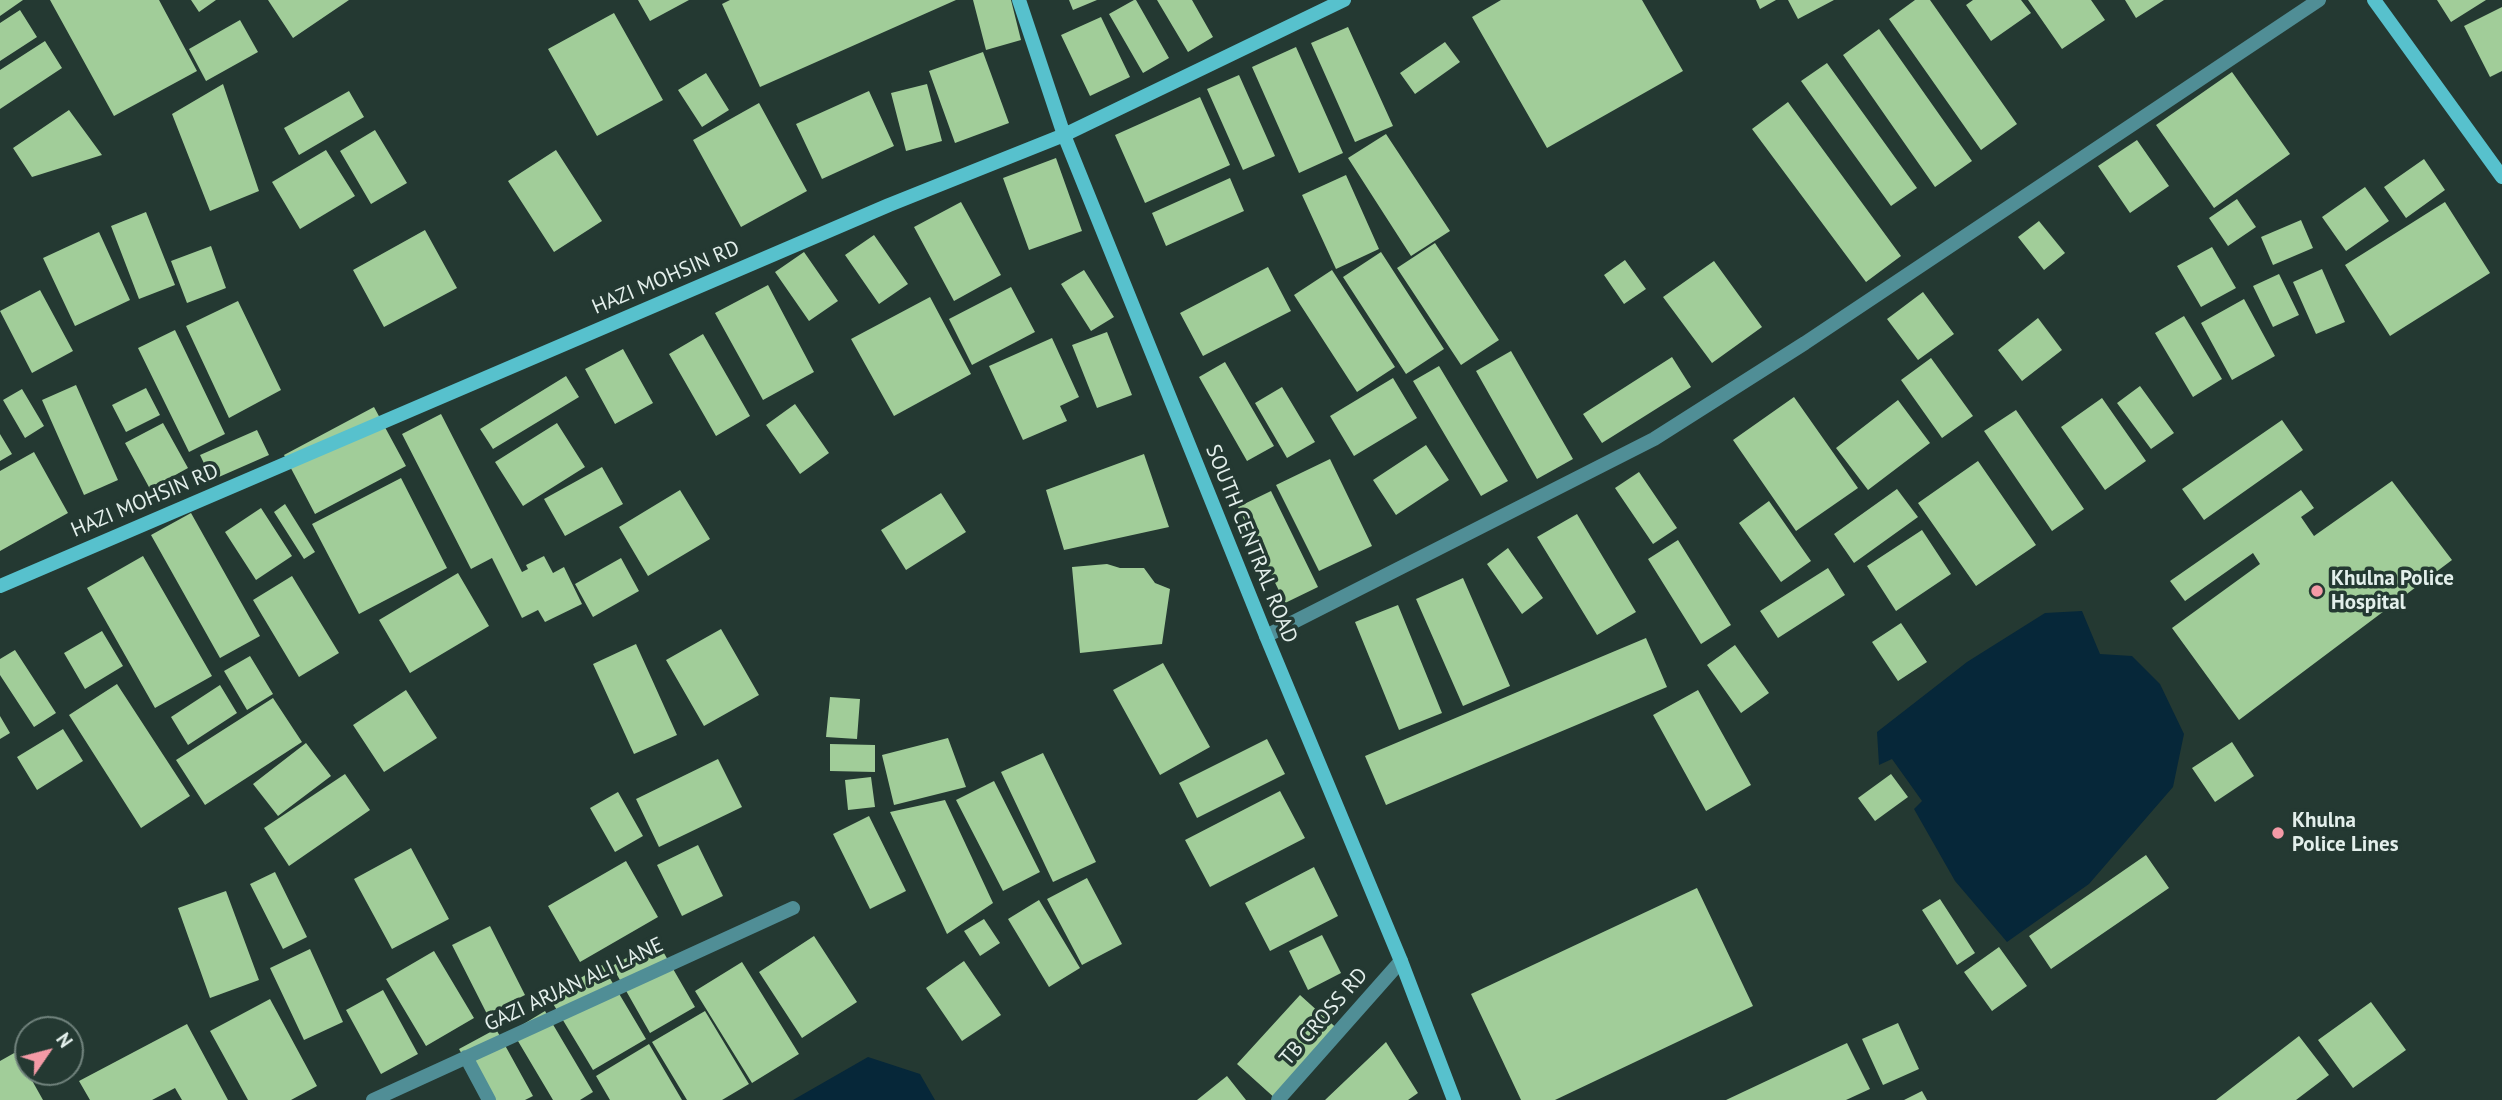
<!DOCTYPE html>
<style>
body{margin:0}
#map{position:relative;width:2502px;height:1100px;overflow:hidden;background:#243932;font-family:"PT Sans",sans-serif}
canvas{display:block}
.north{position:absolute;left:14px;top:1016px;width:70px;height:70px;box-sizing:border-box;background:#243932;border:2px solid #70827c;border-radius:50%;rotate:55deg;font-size:19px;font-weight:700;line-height:28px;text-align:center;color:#e3efeb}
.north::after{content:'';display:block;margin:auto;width:24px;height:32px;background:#f49aa6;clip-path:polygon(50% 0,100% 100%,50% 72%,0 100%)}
</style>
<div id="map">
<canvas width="2502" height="1100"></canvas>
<div class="north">N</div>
</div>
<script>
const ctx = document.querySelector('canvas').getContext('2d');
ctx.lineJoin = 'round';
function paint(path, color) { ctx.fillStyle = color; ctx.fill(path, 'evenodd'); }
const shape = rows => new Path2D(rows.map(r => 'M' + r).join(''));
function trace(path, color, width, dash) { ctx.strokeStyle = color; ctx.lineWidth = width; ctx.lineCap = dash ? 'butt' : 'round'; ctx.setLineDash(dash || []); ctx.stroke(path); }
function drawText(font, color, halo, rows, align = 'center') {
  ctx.font = font + ' "PT Sans",sans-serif'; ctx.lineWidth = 7; ctx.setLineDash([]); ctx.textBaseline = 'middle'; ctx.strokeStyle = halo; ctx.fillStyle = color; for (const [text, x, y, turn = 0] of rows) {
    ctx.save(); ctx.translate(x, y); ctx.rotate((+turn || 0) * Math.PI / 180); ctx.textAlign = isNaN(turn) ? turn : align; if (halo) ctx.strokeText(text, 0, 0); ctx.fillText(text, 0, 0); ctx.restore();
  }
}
paint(shape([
 [2082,611,2100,654,2132,656,2160,684,2184,734,2173,787,2089,884,2007,942,1955,881,1914,809,1922,801,1892,759,1879,765,1877,732,1967,662,2045,613],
 [868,1057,920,1074,935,1100,793,1100]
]), '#062739');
paint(shape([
 [0,0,23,0,0,16],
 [50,0,159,0,197,71,114,116],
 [191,0,216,0,199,12],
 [268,0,349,0,293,38],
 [638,0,689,0,650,21],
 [730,0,956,0,760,87,722,4],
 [973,0,1011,0,1021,40,986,50],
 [1069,0,1097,0,1073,10],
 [1134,0,1136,0,1169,58,1143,73,1109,14],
 [1157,0,1192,0,1213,37,1188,52],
 [1501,0,1642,0,1683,71,1547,148,1472,17],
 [1756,0,1776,0,1760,9],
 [1788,0,1834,0,1798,19],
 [1915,0,1930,0,2017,124,1981,150,1889,19],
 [1973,0,2021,0,2031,13,1991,41,1966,5],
 [2028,0,2091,0,2105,20,2062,49],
 [2125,0,2164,0,2136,18],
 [2437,0,2486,0,2451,22],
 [2502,7,2502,71,2490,77,2464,26],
 [20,10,37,37,0,61,0,23],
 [614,13,663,100,597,136,548,49],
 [1101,17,1130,77,1090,96,1061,35],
 [240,20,258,52,206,81,189,49],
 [1348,27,1393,126,1355,142,1311,43],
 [1879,29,1972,161,1935,187,1843,55],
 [45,41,62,68,0,109,0,70],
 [1445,42,1460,62,1415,94,1400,73],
 [1296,47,1343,153,1299,173,1252,67],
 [983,52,1009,123,955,143,929,71],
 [1827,63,1917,188,1891,206,1801,81],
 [2232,72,2290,154,2214,208,2156,125],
 [706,73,729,110,702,127,678,90],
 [1239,75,1275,156,1243,170,1207,89],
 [223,84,259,191,210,211,172,114],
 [927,84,942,141,906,151,891,93],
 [349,91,364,117,299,155,284,128],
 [869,91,894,146,822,179,796,124],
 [1200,97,1230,165,1145,203,1115,135],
 [1788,102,1901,256,1866,282,1752,129],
 [759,103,807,191,741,227,693,140],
 [69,110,102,155,32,177,13,148],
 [375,130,407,183,371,204,340,151],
 [1386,134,1450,231,1411,256,1348,158],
 [2137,140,2169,186,2130,213,2098,166],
 [326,150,355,196,300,229,272,182],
 [556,150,602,221,554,252,508,181],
 [1056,158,1082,231,1029,250,1003,178],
 [2424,159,2445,190,2406,218,2384,187],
 [1346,175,1379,249,1336,269,1302,195],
 [1230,178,1244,211,1166,246,1152,213],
 [2365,187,2389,221,2346,251,2322,217],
 [2237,199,2256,227,2228,246,2209,218],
 [961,202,1001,275,954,301,914,227],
 [2445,202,2490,273,2390,336,2345,265],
 [146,212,175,285,139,299,111,226],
 [2301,220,2313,248,2273,265,2261,237],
 [2039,221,2065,253,2044,270,2018,237],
 [425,230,457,288,384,327,353,270],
 [99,232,130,300,75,326,43,258],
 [874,235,908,284,879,304,845,255],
 [1435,243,1499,340,1461,365,1397,268],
 [211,246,226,288,187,303,171,261],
 [2212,247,2236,288,2201,307,2177,266],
 [804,252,838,301,809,321,775,272],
 [1381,252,1444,349,1406,374,1343,277],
 [1625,260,1646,289,1624,304,1604,275],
 [1714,261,1762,327,1712,363,1663,297],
 [1268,267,1291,311,1203,356,1180,313],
 [2322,269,2345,322,2316,334,2293,282],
 [1084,270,1114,317,1091,331,1061,284],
 [1332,270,1395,367,1357,392,1294,295],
 [2279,274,2299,315,2273,327,2253,286],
 [768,285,814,372,763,400,715,313],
 [1011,287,1035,332,972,365,949,319],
 [40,290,73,351,32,373,0,311],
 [1923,292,1954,334,1918,360,1887,319],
 [930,297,971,374,894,416,851,339],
 [2244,299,2275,356,2232,380,2201,323],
 [238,301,281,390,229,418,186,326],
 [2184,316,2222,379,2193,397,2155,333],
 [2038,318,2062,350,2022,381,1998,350],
 [175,330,225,434,189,452,138,348],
 [1107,332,1132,395,1097,408,1072,345],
 [703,334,750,416,716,436,669,354],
 [1052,338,1079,397,1060,406,1067,421,1023,440,989,366],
 [623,349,653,403,615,424,585,369],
 [1511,351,1573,459,1537,479,1476,371],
 [1672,357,1691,387,1602,443,1583,414],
 [1931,358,1973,416,1942,438,1901,380],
 [1225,362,1274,446,1247,461,1199,377],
 [1439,366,1508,481,1481,496,1413,381],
 [566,376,579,397,493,449,480,429],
 [1393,378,1417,418,1354,456,1330,416],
 [76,385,118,480,84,495,42,400],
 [2140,386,2174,433,2151,449,2117,403],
 [1282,387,1315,442,1287,458,1255,403],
 [146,388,160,415,126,432,112,405],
 [22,389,44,426,25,438,3,400],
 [1794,397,1858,488,1796,531,1733,440],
 [2102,398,2146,461,2105,490,2061,427],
 [1898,400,1930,443,1868,490,1836,448],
 [795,404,829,453,800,474,766,425],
 [374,407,406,466,315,514,284,455],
 [2016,410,2084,509,2052,531,1984,431],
 [441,414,522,572,528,569,526,565,544,556,553,573,564,567,582,604,545,622,538,610,522,618,492,558,471,569,402,434],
 [2282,420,2303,450,2204,520,2182,489],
 [163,423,188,468,150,489,125,443],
 [557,423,585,467,523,506,495,462],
 [257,430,269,455,212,480,200,455],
 [0,434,12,454,0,461],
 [1426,445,1449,480,1396,515,1373,480],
 [34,452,68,513,0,551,0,471],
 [1144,454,1169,527,1064,550,1046,490],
 [1330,459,1372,546,1319,571,1276,485],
 [1978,461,2036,545,1976,586,1918,503],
 [602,467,623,504,565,536,544,499],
 [1639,472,1677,528,1653,544,1615,488],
 [401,478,447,568,359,614,312,524],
 [2392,481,2452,560,2239,720,2172,628,2260,564,2253,553,2185,601,2170,581,2301,490,2314,508,2301,517,2314,536],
 [1897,489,1918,517,1854,563,1834,534],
 [680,490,710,539,648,576,619,527],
 [1271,491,1318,587,1285,603,1238,507],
 [941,493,966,532,906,570,881,530],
 [1769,501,1811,561,1781,582,1739,523],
 [285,504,315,552,304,559,274,512],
 [261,508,292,556,256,580,225,532],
 [191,513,260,636,220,658,151,535],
 [1577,514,1636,612,1597,635,1537,537],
 [1922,530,1951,574,1896,611,1867,566],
 [1678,540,1731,625,1701,644,1648,559],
 [1508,548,1543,598,1522,614,1487,564],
 [143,556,212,676,155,708,87,588],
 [621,558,639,591,593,617,575,584],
 [1107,564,1120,568,1144,568,1155,583,1170,589,1162,644,1080,653,1072,567],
 [1828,568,1845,595,1778,638,1760,611],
 [458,573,489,626,410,673,379,620],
 [292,576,339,653,299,677,253,600],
 [1463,578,1510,686,1463,706,1416,599],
 [1398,605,1442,713,1399,730,1355,622],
 [1901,623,1927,662,1898,681,1872,642],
 [721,629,759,695,704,726,666,660],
 [102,631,123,666,85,689,64,653],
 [1646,638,1667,687,1386,805,1365,756],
 [636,644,677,735,634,754,593,664],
 [1735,645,1769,693,1741,713,1707,665],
 [15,650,56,713,34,727,0,675,0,659],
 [250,656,273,694,247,710,224,671],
 [1163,663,1210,747,1160,775,1113,690],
 [117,684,190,796,141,828,69,715],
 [220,685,237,713,188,745,171,717],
 [406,690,437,738,384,772,353,725],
 [1698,690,1751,785,1706,811,1653,715],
 [830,697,860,699,857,739,826,737],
 [273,698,302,742,205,805,176,760],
 [0,716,10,733,0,739],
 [63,729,83,761,37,790,17,757],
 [948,738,966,787,894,805,882,755],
 [1267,739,1285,774,1197,818,1179,783],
 [2232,742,2254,776,2215,802,2192,768],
 [306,743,331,776,278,816,253,784],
 [830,744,875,745,875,772,830,771],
 [1043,753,1096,862,1053,882,1001,772],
 [718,759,742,807,659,847,636,799],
 [345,774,370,810,289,866,264,828],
 [1891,774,1908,797,1875,821,1858,798],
 [871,777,875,807,848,810,845,780],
 [994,781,1040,872,1003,891,956,800],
 [1280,791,1305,838,1210,887,1185,840],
 [618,792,643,836,615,852,590,808],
 [945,800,993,903,947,934,890,812],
 [869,816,906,891,870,909,833,834],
 [698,845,723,896,682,916,657,865],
 [411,848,449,919,392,949,354,879],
 [2146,855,2169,888,2051,969,2029,936],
 [626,861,658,917,580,962,548,906],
 [1314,867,1338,916,1270,951,1245,903],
 [275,872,307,937,283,949,250,884],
 [1087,878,1122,944,1082,965,1047,899],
 [1697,888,1753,1006,1555,1100,1521,1100,1471,994],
 [226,891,259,980,210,998,178,908],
 [1940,899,1975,953,1957,965,1922,910],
 [1039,900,1080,968,1049,987,1008,919],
 [984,919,1000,943,980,956,964,931],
 [490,926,525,995,487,1014,452,945],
 [1322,935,1341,973,1308,990,1289,951],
 [814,936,857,1002,802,1038,759,972],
 [657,941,695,1007,650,1033,612,966],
 [1999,947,2027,986,1992,1011,1964,972],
 [310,949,343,1022,304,1040,270,968],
 [434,951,474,1018,426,1046,386,979],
 [964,961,1001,1015,962,1041,926,988],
 [742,962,799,1054,752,1083,695,991],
 [602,965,646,1039,593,1070,549,997],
 [383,990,418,1054,381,1074,346,1010],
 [1300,995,1342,1033,1277,1100,1237,1064],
 [270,999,317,1086,291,1100,248,1100,210,1031],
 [2371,1002,2406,1050,2353,1088,2318,1040],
 [545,1011,593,1092,580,1100,553,1100,512,1031],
 [705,1011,749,1084,722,1100,687,1100,652,1042],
 [1898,1023,1919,1069,1883,1085,1862,1039],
 [187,1024,228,1100,182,1100,175,1088,152,1100,90,1100,79,1081],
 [496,1029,533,1096,525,1100,487,1100,459,1049],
 [2299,1036,2329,1075,2296,1100,2216,1100],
 [1386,1042,1418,1093,1408,1100,1325,1100],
 [1847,1043,1870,1089,1846,1100,1726,1100],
 [649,1044,682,1100,610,1100,596,1076],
 [16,1052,43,1100,0,1100,0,1061],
 [1227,1076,1246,1100,1197,1100],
 [1922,1091,1927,1100,1904,1100]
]), '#a1cd99');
trace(shape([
 [1266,636,1654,439,1805,343,2319,0],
 [466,1057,489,1100],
 [373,1100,793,908],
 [1278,1100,1401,961]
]), '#508e96', 14);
trace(shape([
 [1019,0,1064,135,1266,636,1401,961,1454,1100],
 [2374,0,2502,177],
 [0,586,889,205,1064,135,1344,0]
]), '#57c1cd', 14);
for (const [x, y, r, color] of [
 [2317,591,7,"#f49aa6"],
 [2278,833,7,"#f49aa6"]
]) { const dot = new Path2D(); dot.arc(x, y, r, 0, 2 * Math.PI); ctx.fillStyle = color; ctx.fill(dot); trace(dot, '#243932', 2.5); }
drawText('21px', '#e3efeb', '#243932', [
 ["HAZI MOHSIN RD",666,278,-23],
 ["HAZI MOHSIN RD",145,501,-23],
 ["SOUTH CENTRAL ROAD",1251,544,68],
 ["GAZI ARJAN ALI LANE",574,985,-25],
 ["TB CROSS RD",1324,1017,-49]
]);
drawText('bold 21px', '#e3efeb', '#243932', [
 ["Khulna Police",2331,579],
 ["Hospital",2331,603],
 ["Khulna",2292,821],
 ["Police Lines",2292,845]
], 'left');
</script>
